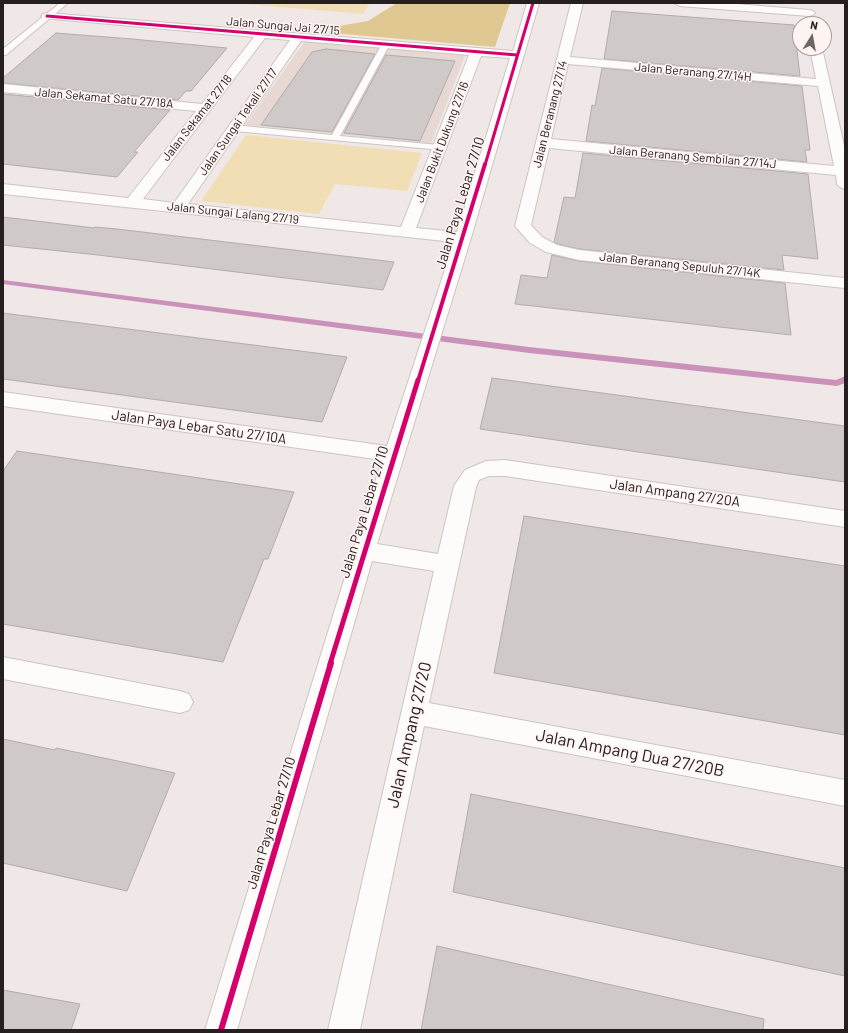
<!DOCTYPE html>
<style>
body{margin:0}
#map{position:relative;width:848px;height:1033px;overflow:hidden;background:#f0e8e6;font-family:Barlow,sans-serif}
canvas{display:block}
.frame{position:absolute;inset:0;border:4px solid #25201f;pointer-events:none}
.north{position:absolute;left:792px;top:16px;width:40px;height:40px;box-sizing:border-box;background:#fff4f2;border:1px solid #a89f9e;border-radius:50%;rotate:11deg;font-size:11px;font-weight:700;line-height:16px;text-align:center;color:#25201f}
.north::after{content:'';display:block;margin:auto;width:14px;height:18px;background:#6c6665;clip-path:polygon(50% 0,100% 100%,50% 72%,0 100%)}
</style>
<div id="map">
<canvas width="848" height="1033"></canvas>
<div class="frame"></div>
<div class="north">N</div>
</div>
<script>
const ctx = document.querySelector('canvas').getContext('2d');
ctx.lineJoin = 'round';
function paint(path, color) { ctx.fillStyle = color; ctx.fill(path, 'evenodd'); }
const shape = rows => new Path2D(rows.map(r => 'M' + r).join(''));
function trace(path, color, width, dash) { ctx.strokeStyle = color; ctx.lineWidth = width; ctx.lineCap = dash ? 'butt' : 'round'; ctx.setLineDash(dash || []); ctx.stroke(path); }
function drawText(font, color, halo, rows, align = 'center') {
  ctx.font = font + ' Barlow,sans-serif'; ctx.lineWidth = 3; ctx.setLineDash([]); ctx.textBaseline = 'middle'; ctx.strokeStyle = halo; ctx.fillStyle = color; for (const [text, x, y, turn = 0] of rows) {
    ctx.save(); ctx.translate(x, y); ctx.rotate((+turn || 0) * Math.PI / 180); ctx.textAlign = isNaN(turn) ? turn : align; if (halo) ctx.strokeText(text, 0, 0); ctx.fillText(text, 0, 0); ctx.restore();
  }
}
paint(shape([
 [305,41,466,53,431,144,245,125]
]), '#e7d8d4');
paint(shape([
 [232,3,370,3,363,14],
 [246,135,422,153,407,191,335,184,319,214,201,201]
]), '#f1deb5');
paint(shape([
 [397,3,510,3,495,47,332,33,339,26,368,21]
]), '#e0c892');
paint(shape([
 [3,280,529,347,836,380,845,376,845,383,837,386,529,353,3,284,3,280]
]), '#ca92ba');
const building = shape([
 [612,11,794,25,800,76,604,59,612,11],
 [56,33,132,39,227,48,191,91,186,91,178,100,3,83,3,78,56,33],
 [326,49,375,54,332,132,261,125,312,52,326,49],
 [386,55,455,61,420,141,344,133,386,55],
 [602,68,802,86,810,150,805,150,807,162,586,141,592,105,595,106,602,68],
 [3,94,170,110,134,152,138,152,117,177,3,164,3,94],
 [583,153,808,174,818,259,782,255,784,270,579,249,558,244,554,242,564,197,575,198,583,153],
 [3,217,94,228,95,227,117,229,394,262,383,290,98,255,3,245,3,217],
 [552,255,579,261,785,283,791,335,515,304,521,275,547,278,552,255],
 [3,313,81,323,347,357,322,422,3,379,3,313],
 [492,378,845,426,845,482,480,429,492,378],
 [17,451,294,492,268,559,264,559,223,662,3,624,3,471,17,451],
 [524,516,845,566,845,735,494,673,524,516],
 [3,739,55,750,56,748,175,773,127,891,3,863,3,739],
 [471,794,845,868,845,976,453,892,471,794],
 [437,946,764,1019,763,1030,421,1030,437,946],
 [3,990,80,1004,71,1030,3,1030,3,990]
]);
paint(building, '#cfc9c8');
trace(building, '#b1acab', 1);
const lane = shape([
 [60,3,68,3,6,55,3,55,3,49,60,3],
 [383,42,386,42,390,44,340,136,439,145,442,146,444,148,442,150,234,131,230,128,234,125,332,135,383,42]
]);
const street = shape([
 [527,3,539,3,471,238,377,544,438,554,454,486,465,470,486,461,505,460,845,511,845,527,505,476,489,476,479,480,476,487,429,703,845,780,845,806,424,726,360,1030,328,1030,434,571,372,561,237,1030,205,1030,353,551,382,460,3,406,3,392,387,446,454,242,3,194,3,184,128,198,196,111,3,92,3,84,202,104,254,37,43,18,41,16,43,14,47,13,513,51,527,3],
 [265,38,290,40,174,203,143,199,265,38],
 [301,41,469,55,401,227,188,204,301,41],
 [481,56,510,58,457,232,416,228,481,56],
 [571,3,583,3,570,57,816,79,810,48,822,48,845,150,845,189,840,187,837,184,836,175,549,148,531,225,542,237,557,245,579,250,845,278,845,288,579,260,546,252,530,243,515,226,571,3],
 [568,64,818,86,834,166,551,139,568,64],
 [674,3,724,3,809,10,813,11,815,13,813,15,809,16,680,6,674,3],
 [3,657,180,691,189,694,193,702,189,710,180,713,3,679,3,657]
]);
trace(lane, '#cbc5c4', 2);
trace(street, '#cbc5c4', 2);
paint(lane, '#fdfcfb');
paint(street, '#fdfcfb');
trace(shape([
 [47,16,517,55],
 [485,165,533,3]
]), '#d6006c', 3);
trace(shape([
 [418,381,485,164]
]), '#d6006c', 4);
trace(shape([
 [330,664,418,380]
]), '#d6006c', 5);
trace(shape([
 [221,1030,331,663]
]), '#d6006c', 6);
drawText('12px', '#25201f', '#fff4f2', [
 ["Jalan Sungai Jai 27/15",283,26,5],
 ["Jalan Beranang 27/14H",693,72,5],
 ["Jalan Sekamat Satu 27/18A",104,98,5],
 ["Jalan Beranang 27/14",550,114,-76],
 ["Jalan Sekamat 27/18",197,118,-52],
 ["Jalan Sungai Tekali 27/17",238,122,-55],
 ["Jalan Bukit Dukung 27/16",442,142,-69],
 ["Jalan Beranang Sembilan 27/14J",693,157,5],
 ["Jalan Sungai Lalang 27/19",233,213,6],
 ["Jalan Beranang Sepuluh 27/14K",680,265,6]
]);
drawText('14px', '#25201f', '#fff4f2', [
 ["Jalan Paya Lebar 27/10",460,203,-73],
 ["Jalan Paya Lebar Satu 27/10A",199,427,8],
 ["Jalan Ampang 27/20A",675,493,8],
 ["Jalan Paya Lebar 27/10",364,512,-73],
 ["Jalan Paya Lebar 27/10",271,823,-73]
]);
drawText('17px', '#25201f', '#fff4f2', [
 ["Jalan Ampang 27/20",409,735,-77],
 ["Jalan Ampang Dua 27/20B",630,753,11]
]);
</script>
